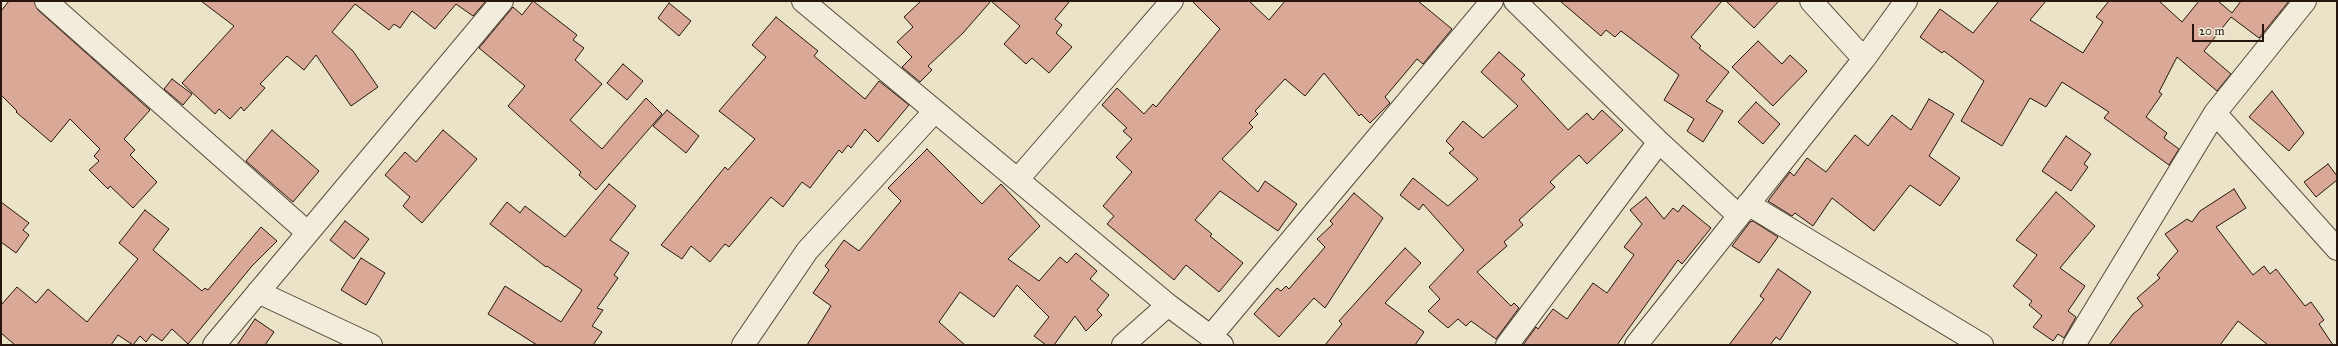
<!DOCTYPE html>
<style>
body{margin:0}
#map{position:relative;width:2338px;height:346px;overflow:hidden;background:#ebe3c8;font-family:"IM FELL Great Primer",serif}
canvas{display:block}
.frame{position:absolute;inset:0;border:2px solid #26160e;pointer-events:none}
.scale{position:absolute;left:2192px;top:24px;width:72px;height:18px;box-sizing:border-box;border:2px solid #26160e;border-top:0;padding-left:5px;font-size:12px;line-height:14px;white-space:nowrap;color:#26160e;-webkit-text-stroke:3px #f2eddb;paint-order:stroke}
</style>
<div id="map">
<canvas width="2338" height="346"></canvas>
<div class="frame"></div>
<div class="scale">20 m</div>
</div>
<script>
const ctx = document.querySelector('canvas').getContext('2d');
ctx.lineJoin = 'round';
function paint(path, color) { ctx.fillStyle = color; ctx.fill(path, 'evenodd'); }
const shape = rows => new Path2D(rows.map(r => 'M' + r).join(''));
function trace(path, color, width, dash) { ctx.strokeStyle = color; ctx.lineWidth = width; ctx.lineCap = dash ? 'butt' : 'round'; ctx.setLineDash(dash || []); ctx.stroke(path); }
const building = shape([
 [9,1,34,1,38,10,150,110,124,139,135,150,130,155,157,182,133,208,110,186,108,189,89,170,99,161,94,156,100,149,70,119,51,142,16,112,17,111,1,95,1,11,9,1],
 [201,1,486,1,473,16,456,4,435,29,412,11,400,28,394,24,389,30,355,4,332,32,353,51,378,87,351,106,316,55,304,70,287,56,260,84,265,88,244,111,241,107,230,119,219,109,215,114,182,83,234,26,201,1],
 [533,1,577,35,573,40,584,48,575,60,602,84,570,120,602,149,646,98,662,114,596,190,579,175,581,172,508,106,525,86,479,48,513,7,522,15,533,1],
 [921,1,991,1,963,33,928,66,932,70,920,82,902,67,912,57,897,42,913,27,904,17,921,1],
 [991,1,1070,1,1055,19,1062,25,1056,33,1072,47,1049,73,1032,58,1026,64,1004,44,1020,26,991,1],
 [1192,1,1249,1,1269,20,1285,1,1418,1,1452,29,1423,64,1417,59,1385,97,1390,103,1370,123,1361,114,1359,116,1324,73,1305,96,1285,79,1255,111,1258,114,1249,123,1253,127,1222,159,1258,192,1265,181,1297,204,1278,231,1220,191,1195,220,1212,234,1210,236,1243,263,1219,292,1186,265,1174,280,1107,224,1114,216,1103,206,1132,172,1116,157,1132,139,1123,131,1127,128,1102,105,1117,88,1144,114,1153,104,1156,107,1220,29,1192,1],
 [1560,1,1722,1,1691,37,1701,46,1699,48,1729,72,1706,101,1723,111,1703,142,1687,131,1694,119,1664,100,1679,75,1621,31,1615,37,1606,30,1601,36,1560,1],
 [1726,1,1779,1,1754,28,1726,1],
 [1999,1,2046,1,2030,20,2083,53,2103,22,2096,17,2109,1,2159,1,2182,22,2199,1,2218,1,2232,13,2241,1,2289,1,2259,38,2231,17,2204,51,2231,74,2217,91,2177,57,2159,92,2162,94,2146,117,2167,133,2164,138,2179,149,2169,165,2104,118,2109,112,2062,82,2046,107,2030,98,2002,146,1961,121,1984,81,1944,51,1942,53,1920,37,1940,9,1973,33,1999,1],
 [669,3,691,21,679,36,658,18,669,3],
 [776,17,818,51,814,56,865,99,879,81,909,105,878,142,865,129,851,148,848,145,842,153,839,150,810,188,802,182,783,207,771,197,729,247,725,244,710,262,691,246,682,259,661,245,725,167,728,170,755,139,719,111,766,57,752,45,776,17],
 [1758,41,1782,64,1790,55,1807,71,1773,106,1732,67,1758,41],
 [1499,52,1525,75,1521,79,1568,130,1587,113,1593,120,1602,110,1623,130,1587,164,1579,155,1550,182,1555,187,1519,220,1523,225,1504,242,1507,246,1477,272,1511,306,1514,303,1519,308,1496,339,1471,321,1466,326,1458,319,1448,328,1428,311,1440,299,1429,287,1464,250,1423,204,1419,210,1400,195,1413,178,1448,206,1478,179,1449,153,1454,149,1446,141,1463,121,1483,138,1518,106,1481,72,1499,52],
 [623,64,643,81,627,100,607,83,623,64],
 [172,79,192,94,183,105,164,89,172,79],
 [2272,91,2304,133,2289,151,2249,117,2272,91],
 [1929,99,1954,114,1929,156,1960,178,1940,206,1910,185,1874,231,1832,198,1813,226,1795,213,1792,216,1768,201,1790,172,1794,176,1807,158,1826,172,1855,135,1868,146,1892,115,1911,130,1929,99],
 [1756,102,1780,124,1763,144,1738,122,1756,102],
 [667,110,699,136,686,153,653,126,667,110],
 [272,130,319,171,293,202,246,161,272,130],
 [443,130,477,159,422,223,403,206,410,197,385,175,405,152,416,162,443,130],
 [2066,136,2091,154,2084,164,2088,167,2071,191,2042,171,2066,136],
 [927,149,982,204,1001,184,1040,226,1008,259,1039,281,1060,257,1067,263,1076,253,1097,271,1090,279,1109,295,1097,310,1102,315,1086,331,1075,316,1054,345,1046,345,1034,336,1049,317,1017,285,994,317,960,292,939,322,965,345,807,345,831,306,813,293,829,270,825,266,844,240,859,251,901,201,888,188,927,149],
 [2328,164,2337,176,2337,180,2316,197,2304,182,2328,164],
 [609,184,636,206,610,240,629,253,614,275,618,278,597,308,603,310,592,326,602,332,593,345,537,345,488,314,505,286,561,322,582,290,547,266,546,267,490,224,507,202,520,213,525,206,565,237,609,184],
 [2234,189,2246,208,2216,227,2253,275,2264,266,2270,274,2276,269,2305,306,2311,302,2324,320,2319,324,2333,345,2268,345,2238,321,2220,345,2109,345,2133,314,2143,306,2137,298,2160,278,2157,275,2178,251,2165,234,2187,219,2192,222,2200,211,2234,189],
 [2056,192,2095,226,2060,268,2085,286,2068,311,2076,317,2064,338,2058,334,2053,341,2033,327,2042,316,2029,305,2032,301,2013,286,2037,255,2016,240,2056,192],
 [1354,193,1383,218,1325,308,1314,298,1279,337,1254,314,1277,288,1281,291,1286,286,1289,289,1325,247,1317,239,1333,224,1330,221,1354,193],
 [1646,197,1664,219,1673,208,1678,212,1683,205,1711,228,1682,264,1678,260,1617,345,1523,345,1536,327,1538,329,1553,309,1567,319,1593,283,1607,293,1634,255,1624,247,1642,224,1630,210,1646,197],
 [1,202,29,223,23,230,29,235,16,253,1,242,1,202],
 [145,210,169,229,153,250,202,291,205,288,208,290,261,227,277,241,252,266,188,344,172,329,162,341,152,334,146,342,140,336,133,345,118,335,111,345,15,345,1,333,1,305,17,287,36,303,48,289,87,322,138,259,119,243,145,210],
 [345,221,369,239,354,259,330,240,345,221],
 [1753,221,1778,237,1759,263,1732,246,1750,222,1753,221],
 [1405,248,1421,263,1385,303,1424,332,1415,345,1325,345,1342,324,1339,321,1405,248],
 [361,258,385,273,366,305,341,290,361,258],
 [1778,269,1811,292,1780,340,1776,337,1770,345,1729,345,1764,299,1760,296,1778,269],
 [255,319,274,332,265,345,237,345,255,319]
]);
paint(building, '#d9a896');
trace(building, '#26160e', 1);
const street = shape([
 [46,1,307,232],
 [803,1,1168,305,1222,345],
 [1515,1,1659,142,1739,216],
 [1811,1,1864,59],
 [2215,113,2337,249],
 [1018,179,1172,1],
 [1748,204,1982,345],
 [258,292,371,345],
 [1211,336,1492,1],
 [214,345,502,1],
 [743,345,807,251,934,112],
 [1123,345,1168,305],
 [1507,345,1659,142],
 [1636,345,1864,59,1906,1],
 [2074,345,2215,113,2305,1]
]);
trace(street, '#57493c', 24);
trace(street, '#f2eddb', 22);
</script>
